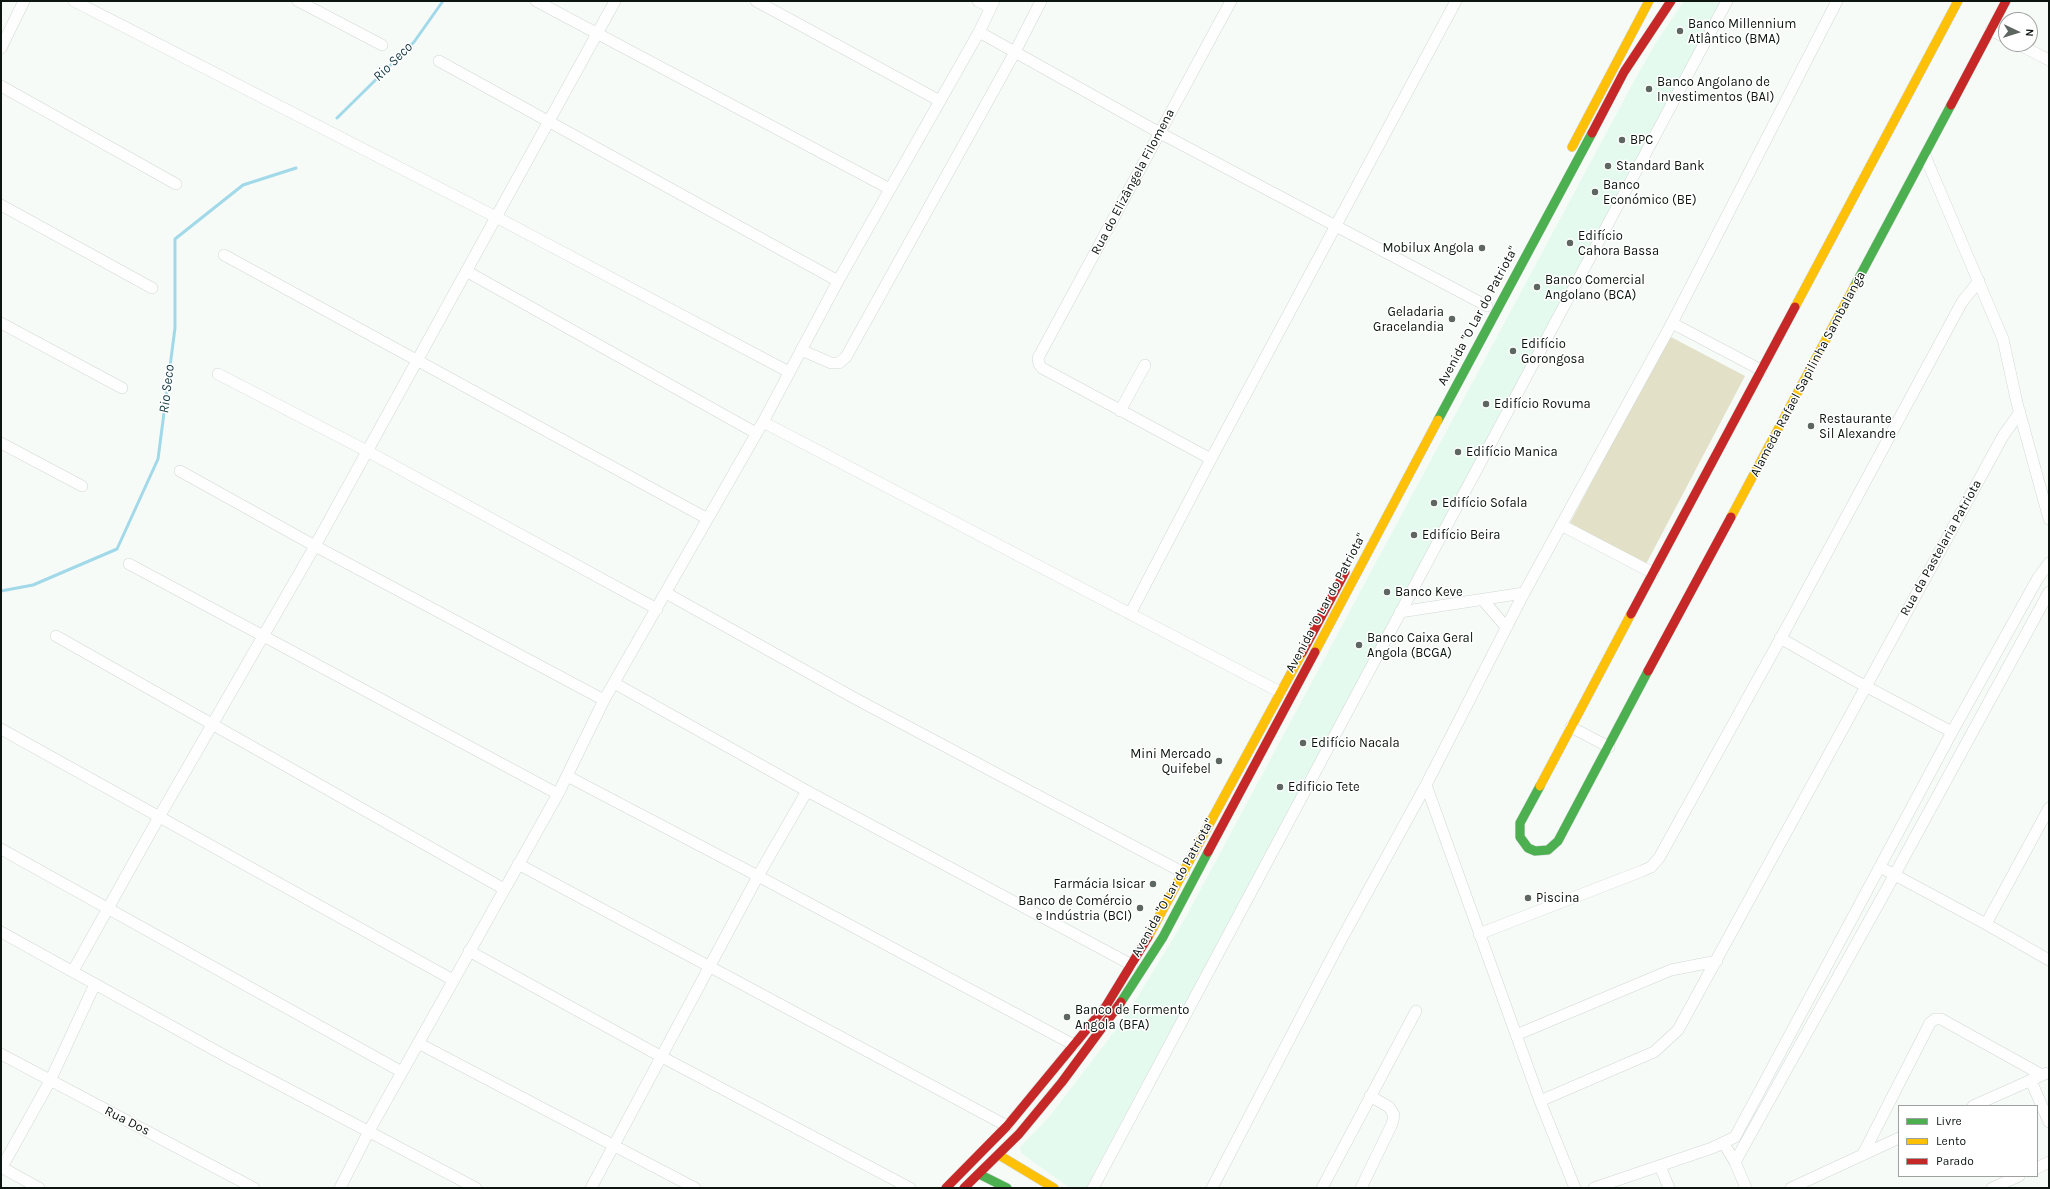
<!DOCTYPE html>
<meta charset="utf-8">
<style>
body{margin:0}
#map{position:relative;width:2050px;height:1189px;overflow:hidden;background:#f6fbf8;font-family:Karla,sans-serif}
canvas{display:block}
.frame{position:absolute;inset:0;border:2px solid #0c1510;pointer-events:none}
.legend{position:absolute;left:1898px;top:1105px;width:140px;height:72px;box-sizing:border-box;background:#fff;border:1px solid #9ea19f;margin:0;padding:5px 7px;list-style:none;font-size:12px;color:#0c1510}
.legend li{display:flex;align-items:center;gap:8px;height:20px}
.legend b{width:20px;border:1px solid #9ea19f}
.north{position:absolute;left:1998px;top:12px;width:40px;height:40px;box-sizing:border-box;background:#fff;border:1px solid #9ea19f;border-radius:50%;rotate:94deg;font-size:11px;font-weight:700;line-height:16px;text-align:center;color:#0c1510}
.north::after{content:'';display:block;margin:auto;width:14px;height:18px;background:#5e6661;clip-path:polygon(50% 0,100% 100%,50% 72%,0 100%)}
</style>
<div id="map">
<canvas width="2050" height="1189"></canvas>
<div class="frame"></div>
<ul class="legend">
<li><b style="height:5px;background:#4caf50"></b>Livre</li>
<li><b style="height:5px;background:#ffc107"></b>Lento</li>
<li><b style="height:5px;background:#c62828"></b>Parado</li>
</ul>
<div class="north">N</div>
</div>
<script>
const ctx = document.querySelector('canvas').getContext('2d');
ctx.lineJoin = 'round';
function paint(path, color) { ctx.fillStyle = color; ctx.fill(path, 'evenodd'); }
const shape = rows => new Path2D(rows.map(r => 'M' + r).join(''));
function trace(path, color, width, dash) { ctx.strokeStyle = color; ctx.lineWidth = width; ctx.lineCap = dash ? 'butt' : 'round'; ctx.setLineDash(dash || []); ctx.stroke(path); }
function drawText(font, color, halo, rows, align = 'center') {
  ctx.font = font + ' Karla,sans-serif'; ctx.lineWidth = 3; ctx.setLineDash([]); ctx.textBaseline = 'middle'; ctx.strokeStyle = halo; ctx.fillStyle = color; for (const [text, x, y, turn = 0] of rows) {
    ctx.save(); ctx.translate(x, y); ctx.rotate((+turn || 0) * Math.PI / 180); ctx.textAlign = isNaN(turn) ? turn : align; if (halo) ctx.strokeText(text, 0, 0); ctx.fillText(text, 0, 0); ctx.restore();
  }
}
paint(shape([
 [1684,1,1723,1,1087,1186,1085,1188,1070,1188,1021,1153,1020,1147,1049,1117,1108,1040,1135,1001,1182,924,1633,83,1655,44]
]), '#e5faee');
paint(shape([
 [1669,336,1745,376,1646,564,1570,523]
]), '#e2e0c6');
trace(shape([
 [337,118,414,42,443,1],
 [1,591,33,585,117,549,158,459,175,328,175,239,243,185,296,168]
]), '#a2d9e9', 3);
const street = shape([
 [74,1,496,217,789,372],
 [298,1,382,45],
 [536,1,890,189],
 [756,1,940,101],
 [978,1,990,7],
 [1991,30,2006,38],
 [979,32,1160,133,1487,306],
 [2018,44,2049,60],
 [1,48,24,1],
 [439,61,838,281],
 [1,86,176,184],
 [1925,156,2003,339,2017,403,2049,519],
 [1,205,152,288],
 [224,255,706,518],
 [466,271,756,433],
 [1,323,122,388],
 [1672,323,1761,370],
 [801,350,831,363,839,363,846,357,1015,52,1041,1],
 [218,374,367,451,657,609],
 [1120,411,1145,365],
 [763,422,1280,692],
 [1,443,82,486],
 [1211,459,1042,368,1039,364,1038,358,1231,1],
 [180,471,315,546,604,700],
 [1561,525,1653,573],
 [129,564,558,794],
 [666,593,856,699,1184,873],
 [1483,600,1506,627],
 [1400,612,1524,593],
 [1130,614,1211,459,1456,1],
 [56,636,504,889],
 [1780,638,1852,679,1952,732],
 [614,683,807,791,1132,965],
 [1571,727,1609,747],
 [1,729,453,980],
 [567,776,758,876,1074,1045],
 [1426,785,1540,1101,1575,1188],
 [1,849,402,1072],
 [518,864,1007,1126],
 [1880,867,1986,924,2049,960],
 [1986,924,2049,808],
 [1,932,229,1058,476,1188],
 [1479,934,1642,871,1651,867,1659,858,1788,625,1962,302,1979,281],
 [469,951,662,1057,910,1188],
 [73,971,159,817,315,546,615,1],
 [1516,1035,1671,970,1717,961],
 [418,1043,695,1188],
 [1,1054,254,1188],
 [2031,1081,2049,1122],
 [1540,1101,1654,1052,1678,1030,2003,436,2020,412],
 [1973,1106,2047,1073],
 [1724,1144,1735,1162,1746,1188],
 [1863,1154,1930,1023,1935,1019,1941,1019,2042,1075],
 [1735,1162,1884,894,2049,592],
 [1660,1166,1669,1188],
 [1,1167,39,1188],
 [2,1167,50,1081,95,984],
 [2037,1168,2049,1162],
 [340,1188,369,1131,558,794,604,700,763,422,838,281,979,32,994,1],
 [591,1188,758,876,807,791],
 [1093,1188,1727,1],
 [1212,1188,1340,942,1426,785,1524,593,1672,323,1837,1],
 [1322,1188,1416,1011],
 [1361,1188,1392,1124,1394,1115,1389,1107,1370,1096],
 [1594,1188,1712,1148,1735,1137,1952,732,2038,578,2049,563],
 [1791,1188,1899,1138],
 [1992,1188,2019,1176]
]);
const fast = shape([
 [1854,287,1951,105],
 [1438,420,1592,133],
 [1540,786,1520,823,1520,837,1528,848,1535,851,1548,850,1558,841,1648,671],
 [1121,1002,1163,937,1208,852],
 [979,1174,1007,1188]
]);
const slow = shape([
 [1572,147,1649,1],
 [1795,307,1958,1],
 [1731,517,1854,287],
 [1315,652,1438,420],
 [1540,786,1631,614],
 [1148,937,1302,653],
 [999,1155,1054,1188]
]);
const jam = shape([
 [1951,105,2006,1],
 [1592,133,1624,72,1671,1],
 [1631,614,1795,307],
 [1302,653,1345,572],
 [1648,671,1731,517],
 [1208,852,1315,652],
 [946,1188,1007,1126,1106,1006,1148,937],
 [964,1188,1019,1134,1062,1082,1121,1002]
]);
trace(street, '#d0d8d3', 12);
trace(fast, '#d0d8d3', 10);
trace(slow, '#d0d8d3', 10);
trace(jam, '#d0d8d3', 10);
trace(street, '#fefefe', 11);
trace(fast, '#4caf50', 9);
trace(slow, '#ffc107', 9);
trace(jam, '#c62828', 9);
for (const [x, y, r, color] of [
 [1680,31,4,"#5e6661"],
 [1649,89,4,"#5e6661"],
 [1622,140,4,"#5e6661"],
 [1608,166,4,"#5e6661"],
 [1595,192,4,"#5e6661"],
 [1570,243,4,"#5e6661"],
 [1482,248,4,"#5e6661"],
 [1537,287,4,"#5e6661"],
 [1452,319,4,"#5e6661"],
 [1513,351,4,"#5e6661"],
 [1486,404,4,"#5e6661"],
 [1811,426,4,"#5e6661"],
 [1458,452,4,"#5e6661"],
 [1434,503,4,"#5e6661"],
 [1414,535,4,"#5e6661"],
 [1387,592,4,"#5e6661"],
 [1359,645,4,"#5e6661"],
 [1303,743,4,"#5e6661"],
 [1219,761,4,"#5e6661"],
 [1280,787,4,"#5e6661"],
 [1153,884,4,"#5e6661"],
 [1528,898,4,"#5e6661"],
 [1140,908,4,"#5e6661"],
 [1067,1017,4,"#5e6661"]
]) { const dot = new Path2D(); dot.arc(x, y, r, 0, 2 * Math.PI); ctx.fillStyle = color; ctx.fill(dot); trace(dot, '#fff', 1.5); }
drawText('13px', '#0c1510', '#fff', [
 ["Banco Millennium",1688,24],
 ["Atlântico (BMA)",1688,39],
 ["Banco Angolano de",1657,82],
 ["Investimentos (BAI)",1657,97],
 ["BPC",1630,140],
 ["Standard Bank",1616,166],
 ["Banco",1603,185],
 ["Económico (BE)",1603,200],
 ["Edifício",1578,236],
 ["Cahora Bassa",1578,251],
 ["Mobilux Angola",1474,248,"right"],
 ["Banco Comercial",1545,280],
 ["Angolano (BCA)",1545,295],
 ["Geladaria",1444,312,"right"],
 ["Gracelandia",1444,327,"right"],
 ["Edifício",1521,344],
 ["Gorongosa",1521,359],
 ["Edifício Rovuma",1494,404],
 ["Restaurante",1819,419],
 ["Sil Alexandre",1819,434],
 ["Edifício Manica",1466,452],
 ["Edifício Sofala",1442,503],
 ["Edifício Beira",1422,535],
 ["Banco Keve",1395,592],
 ["Banco Caixa Geral",1367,638],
 ["Angola (BCGA)",1367,653],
 ["Edifício Nacala",1311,743],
 ["Mini Mercado",1211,754,"right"],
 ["Quifebel",1211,769,"right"],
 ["Edificio Tete",1288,787],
 ["Farmácia Isicar",1145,884,"right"],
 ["Piscina",1536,898],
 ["Banco de Comércio",1132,901,"right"],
 ["e Indústria (BCI)",1132,916,"right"],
 ["Banco de Formento",1075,1010],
 ["Angola (BFA)",1075,1025]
], 'left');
drawText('13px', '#0c1510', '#fff', [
 ["Rua do Elizângela Filomena",1133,182,-62],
 ["Avenida \"O Lar do Patriota\"",1478,316,-62],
 ["Alameda Rafael Sapilinha Sambalanga",1808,374,-62],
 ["Rua da Pastelaria Patriota",1941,548,-61],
 ["Avenida \"O Lar do Patriota\"",1326,603,-62],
 ["Avenida \"O Lar do Patriota\"",1173,888,-61],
 ["Rua Dos",127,1121,27]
]);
drawText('italic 14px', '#1b3f49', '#fff', [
 ["Rio Seco",393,62,-45],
 ["Rio Seco",167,389,-83]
]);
</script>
